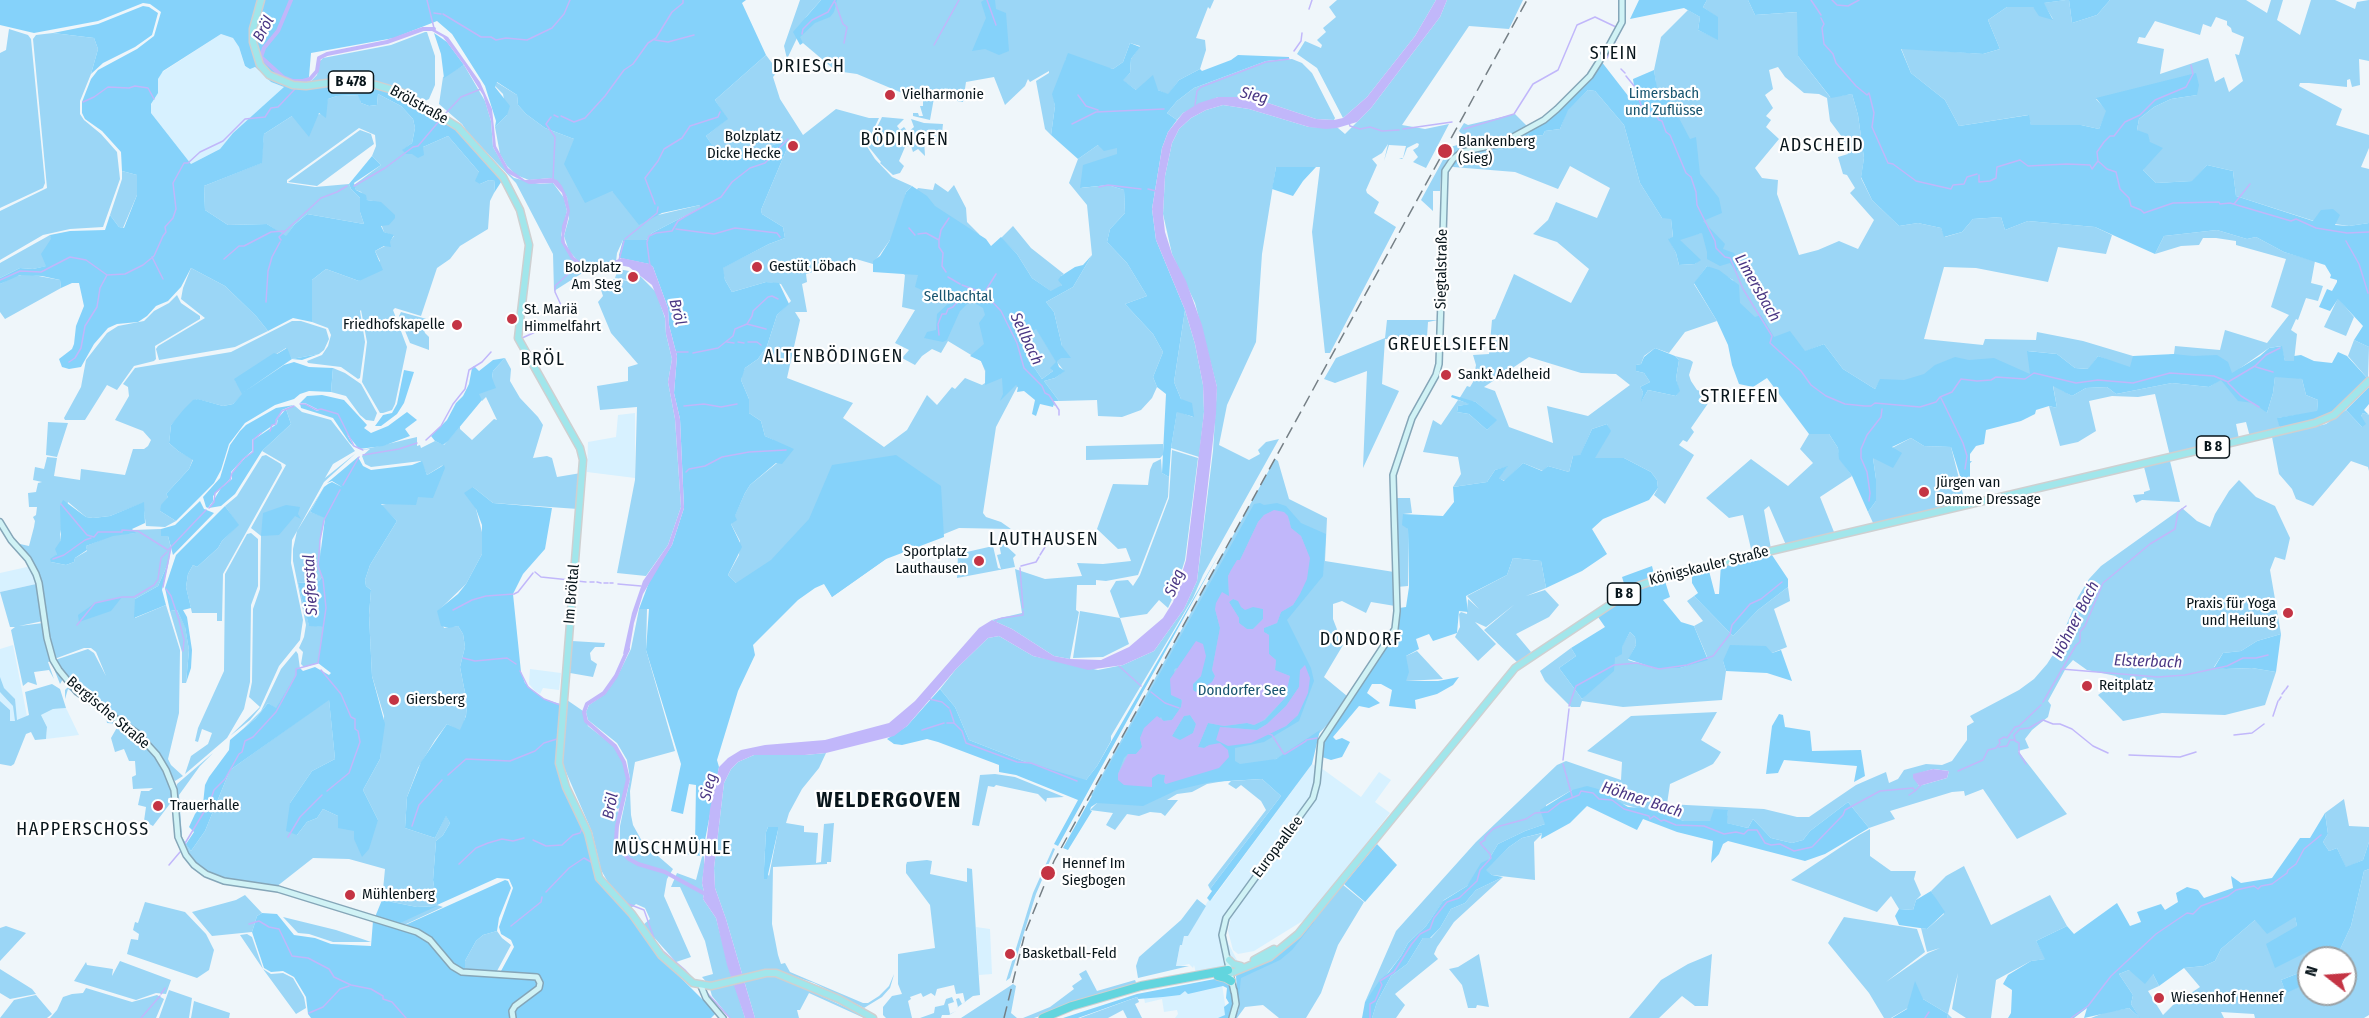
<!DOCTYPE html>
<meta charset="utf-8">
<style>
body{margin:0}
#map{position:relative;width:2369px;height:1018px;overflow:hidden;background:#eff6fa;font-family:"Fira Sans Condensed",sans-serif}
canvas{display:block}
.north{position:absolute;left:2297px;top:946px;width:60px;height:60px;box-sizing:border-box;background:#fff;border:2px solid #9ca1a4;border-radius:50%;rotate:287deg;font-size:16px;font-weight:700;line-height:24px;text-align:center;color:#08151b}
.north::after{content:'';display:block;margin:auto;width:21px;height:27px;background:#c43444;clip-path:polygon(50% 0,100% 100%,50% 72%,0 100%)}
</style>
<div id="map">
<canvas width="2369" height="1018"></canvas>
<div class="north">N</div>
</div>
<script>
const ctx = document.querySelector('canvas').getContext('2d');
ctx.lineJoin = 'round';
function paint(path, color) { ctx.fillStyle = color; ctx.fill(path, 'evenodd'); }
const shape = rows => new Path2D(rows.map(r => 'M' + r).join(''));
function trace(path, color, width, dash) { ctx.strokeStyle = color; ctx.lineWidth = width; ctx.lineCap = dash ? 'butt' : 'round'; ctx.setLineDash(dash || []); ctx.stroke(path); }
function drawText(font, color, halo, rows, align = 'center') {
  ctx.font = font + ' "Fira Sans Condensed",sans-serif'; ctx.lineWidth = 4.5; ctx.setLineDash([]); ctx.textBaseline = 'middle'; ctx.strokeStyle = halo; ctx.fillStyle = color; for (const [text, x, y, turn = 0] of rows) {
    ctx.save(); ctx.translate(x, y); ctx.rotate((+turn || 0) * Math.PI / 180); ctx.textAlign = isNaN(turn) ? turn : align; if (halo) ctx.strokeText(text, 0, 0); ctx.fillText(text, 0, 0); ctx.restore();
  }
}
paint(shape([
 [221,34,233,38,239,47,245,67,254,67,271,82,285,87,233,133,220,149,191,164,151,113,150,107,158,90,158,79,161,73],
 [635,413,635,478,587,472,588,442,616,437,618,415],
 [27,567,31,568,36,584,0,592,0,573],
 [13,645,27,716,12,723,9,721,10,710,0,701,0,649],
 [530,669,561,673,559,690,543,688,540,694,535,691,529,684],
 [66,708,79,735,46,739,47,727,41,715,53,709],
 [1312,764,1324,770,1361,797,1379,772,1391,780,1375,802,1390,813,1309,917,1254,951,1238,954,1233,950,1228,931,1231,917,1224,935,1239,964,1196,973,1194,965,1193,968,1189,964,1176,967,1180,945,1182,945,1184,936,1188,936,1209,899,1213,898],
 [976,927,990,929,992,974,979,975],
 [1222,984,1227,1018,1175,1018,1178,1014,1177,1010,1164,1012,1162,999,1145,1003,1144,998]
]), '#d7f1ff');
paint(shape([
 [800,0,821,0,805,18,827,0,1214,0,1210,9,1208,7,1196,38,1205,40,1206,50,1200,69,1179,80,1168,95,1158,90,1136,90,1122,80,1130,73,1131,59,1140,46,1130,43,1123,62,1113,69,1066,59,1060,80,1053,94,1055,106,1051,135,1045,129,1036,81,1049,73,1049,71,1030,82,1028,79,1025,86,1005,105,994,77,966,82,963,102,923,95,934,98,930,120,913,116,913,113,918,113,919,116,923,116,920,106,923,106,923,100,919,95,907,95,857,74,836,71,797,38,787,59,784,46],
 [1337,0,1436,0,1415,36,1367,97,1343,118,1317,68,1297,54,1305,41,1321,48,1322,45,1317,40,1326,32,1323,28,1336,17,1329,7],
 [1447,0,1523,0,1509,29,1469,26,1402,125,1425,129,1449,124,1426,168,1413,162,1418,157,1413,150,1418,147,1419,144,1417,143,1407,148,1404,156,1403,158,1402,159,1399,158,1403,158,1406,146,1389,145,1384,161,1388,144,1382,153,1372,159,1377,165,1366,190,1367,193,1379,202,1374,213,1396,227,1330,353,1325,353,1312,232,1320,167,1276,167,1262,254,1256,342,1227,405,1219,445,1249,460,1260,454,1258,450,1266,442,1279,439,1203,575,1193,598,1111,736,1111,741,1097,766,1086,780,1083,781,1023,761,969,740,955,707,940,689,956,669,988,638,999,636,1033,656,1098,670,1123,665,1154,651,1184,609,1197,581,1213,451,1217,387,1195,303,1172,254,1163,214,1165,176,1172,143,1179,129,1191,118,1206,110,1223,105,1249,109,1309,127,1338,128,1345,134,1371,108,1440,17],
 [1707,0,1748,0,1755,15,1798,12,1798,56,1830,97,1852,94,1858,115,1864,158,1861,178,1872,200,1899,226,1918,223,1941,228,1945,237,1962,232,1973,219,2001,217,2005,230,2028,221,2095,227,2112,235,2106,254,2058,247,2048,282,1976,268,1944,267,1924,339,1983,345,1985,339,2036,340,2037,332,2083,341,2133,356,2133,358,2146,359,2174,354,2175,346,2220,350,2225,330,2267,343,2289,315,2271,307,2286,259,2236,245,2236,241,2216,238,2203,238,2199,245,2181,246,2155,254,2164,236,2217,230,2247,239,2256,237,2284,252,2315,261,2311,283,2323,286,2318,301,2306,298,2298,320,2296,319,2291,330,2297,334,2294,361,2285,361,2281,346,2269,348,2239,369,2280,348,2287,372,2311,371,2299,378,2302,379,2306,395,2318,400,2317,412,2278,418,2280,429,2250,437,2246,422,2236,424,2239,439,2170,456,2155,394,2138,397,2112,396,2089,401,2096,431,2078,442,2060,446,2049,406,2057,408,2053,385,2065,392,2062,383,2050,381,2025,384,2014,381,1968,380,1958,384,1950,401,1960,432,1969,446,1967,453,1968,461,1972,461,1967,467,1964,467,1938,403,1920,408,1886,406,1883,422,1872,433,1864,448,1871,477,1875,480,1874,495,1868,501,1865,484,1862,479,1864,475,1857,458,1857,450,1867,430,1877,418,1879,407,1848,406,1825,397,1811,386,1801,371,1773,347,1745,313,1737,299,1733,280,1707,266,1694,284,1717,321,1685,332,1669,353,1655,348,1644,356,1641,364,1636,365,1636,371,1644,373,1650,382,1640,387,1643,392,1642,400,1648,390,1676,396,1679,391,1676,379,1679,360,1675,356,1690,360,1693,362,1689,375,1691,381,1697,390,1703,392,1709,402,1691,428,1694,432,1687,442,1683,440,1679,445,1694,455,1665,504,1654,495,1658,488,1657,480,1651,472,1624,458,1594,458,1610,431,1607,424,1592,429,1580,456,1573,456,1569,472,1548,466,1543,471,1523,463,1505,481,1498,478,1507,467,1495,470,1487,482,1453,487,1461,474,1458,457,1423,452,1433,420,1441,425,1458,400,1471,404,1458,406,1457,412,1469,414,1487,430,1496,420,1476,402,1459,399,1467,386,1470,387,1473,382,1476,365,1473,355,1489,354,1492,320,1495,319,1514,274,1571,303,1589,269,1557,242,1533,234,1548,220,1556,202,1597,218,1610,188,1570,166,1558,189,1515,172,1453,167,1469,154,1504,149,1534,136,1543,135,1545,131,1560,129,1567,110,1588,90,1595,91,1624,125,1640,183,1662,218,1671,218,1673,238,1669,239,1676,253,1679,265,1695,264,1699,260,1677,239,1705,232,1702,220,1694,207,1688,180,1670,141,1652,117,1644,116,1640,111,1642,109,1634,97,1640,92,1633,79,1645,86,1656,84,1654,70,1661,37,1688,10,1700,17,1698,30,1718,39,1718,18,1703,7],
 [1778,67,1785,77,1804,93,1819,94,1827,98,1830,121,1842,137,1848,154,1838,157,1843,174,1847,175,1855,188,1850,193,1874,220,1858,249,1839,241,1818,250,1799,255,1777,194,1778,180,1762,178,1755,168,1779,139,1766,127,1771,120,1766,116,1773,108,1765,95,1773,89,1769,70],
 [1824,344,1843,369,1875,389,1881,379,1880,402,1848,396,1817,371,1804,352],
 [2028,351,2057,354,2075,368,2089,369,2098,356,2105,359,2095,363,2094,368,2087,374,2072,376,2041,368,2031,371],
 [1529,357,1581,373,1616,374,1630,385,1588,416,1547,406,1553,443,1509,427,1495,391,1484,387],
 [2260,370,2279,376,2275,377,2273,393,2267,413,2254,398,2240,388,2237,382,2251,372],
 [2198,380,2215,383,2209,387,2172,383,2116,394,2107,387,2086,388,2072,396,2067,393,2082,388,2088,381,2127,389,2161,381],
 [2066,0,2069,0,2072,23,2097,15,2110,0,2246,0,2267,13,2271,0,2283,0,2277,20,2300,35,2311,0,2335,0,2355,9,2357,2,2369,0,2369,61,2359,59,2360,85,2352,87,2350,79,2347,80,2347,87,2309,83,2300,83,2299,86,2342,109,2336,125,2369,135,2369,148,2361,167,2369,169,2369,223,2349,226,2314,221,2236,196,2233,171,2207,165,2193,181,2156,183,2143,170,2150,142,2137,130,2139,119,2154,107,2171,99,2197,95,2096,99,2107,111,2099,129,2081,125,2031,125,2028,115,1959,126,1945,100,1911,73,1901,48,1983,54,2000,49,1988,20,2007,7,2033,7,2053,19,2043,3],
 [2216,17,2227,21,2227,25,2231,28,2232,32,2244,37,2239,55,2235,54,2243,81,2229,92,2224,77,2215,82,2208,58,2160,74,2164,49,2137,43,2139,37,2145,38,2155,21,2200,35,2203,24,2211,27],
 [9,29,28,35,31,39,45,183,43,188,0,208,0,53,6,50],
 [425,32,427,32,435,56,435,85,429,99,425,101,391,86,376,83,305,84,311,81,317,75,320,61,323,58,391,45],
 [53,33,94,38,98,49,91,74,80,101,80,114,84,120,101,134,117,152,120,179,103,227,70,229,43,235,0,260,0,211,47,188,33,39,36,35],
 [766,55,778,71,773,77,780,99,803,135,836,109,869,118,879,118,866,145,875,159,892,177,912,186,906,192,901,213,918,188,933,190,935,183,948,192,954,185,966,208,967,222,979,234,1028,365,1052,396,1055,406,1017,387,996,427,983,513,986,517,1001,522,1011,529,959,528,890,556,832,597,825,584,736,583,728,575,739,555,740,541,731,524,745,493,750,485,777,463,773,440,765,436,761,421,749,413,749,399,741,380,742,374,745,368,758,359,767,346,777,315,791,301,781,284,766,282,732,292,725,280,722,268,769,244,785,238,783,227,762,214,761,210,791,139,761,149,737,150,722,160,706,136,727,119,715,100],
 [890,240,902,273,905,275,902,307,915,310,895,343,909,350,902,358,915,365,922,356,932,349,941,353,948,341,981,361,985,371,985,383,982,385,965,378,955,389,952,387,937,405,927,395,907,430,884,447,843,418,853,403,787,378,800,320,795,312,807,312,802,284,807,282,806,274,856,259,873,264],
 [1292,59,1302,63,1312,73,1335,118,1334,120,1316,119,1259,100,1238,97,1218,97,1183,113,1177,120,1167,113,1177,101,1194,88,1266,61],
 [464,65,485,101,491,121,493,147,508,173,514,178,539,184,553,183,564,198,567,211,561,235,574,263,587,270,554,291,553,254,516,183,468,133,462,124,439,104,443,77],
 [496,82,517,95,518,105,526,114,545,128,574,139,612,191,658,215,700,205,700,208,652,233,646,240,623,240,617,253,616,262,591,266,578,261,569,251,564,236,569,218,567,197,551,178,529,180,516,175,507,166,500,154,495,127,507,115,503,94,495,86],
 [378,94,401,106,413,119,415,128,412,143,403,150,423,147,448,136,479,172,480,184,489,180,495,181,494,193,490,201,488,229,460,246,450,259,437,268,421,316,395,308,393,310,407,347,395,404,392,410,383,413,380,413,362,382,367,342,361,310,360,311,365,342,360,378,358,379,341,367,308,363,307,361,322,355,328,346,331,335,328,328,312,322,312,280,326,269,359,281,380,261,375,251,387,245,394,236,384,232,373,201,367,200,361,192,356,190,354,185,381,165,372,156,376,146,375,135,359,128,287,180,287,183,315,187,349,184,351,189,360,198,360,212,364,224,307,214,294,225,286,237,267,224,228,225,205,210,204,186,261,163,264,134,292,116,322,114,328,99,337,96,359,95,361,103,369,106,377,105],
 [1515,114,1528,127,1496,144,1463,150,1453,155,1445,164,1441,175,1440,191,1433,191,1433,211,1421,200,1450,147,1461,144,1462,134,1459,131,1464,123,1468,125],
 [882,117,904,119,897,126,900,130,904,127,908,132,914,127,911,119,924,123,943,124,941,142,935,142,934,138,924,139,925,156,918,149,913,152,911,146,905,147,899,161,904,166,900,173,893,175,880,163,881,162,868,146],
 [360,130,371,134,374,144,317,186,288,182],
 [1098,145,1117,148,1118,154,1081,188,1108,185,1124,190,1125,213,1110,229,1107,242,1127,263,1147,296,1125,304,1153,334,1163,352,1153,377,1157,387,1152,398,1141,410,1122,417,1098,416,1097,400,1059,401,1044,381,1055,378,1064,371,1057,362,1051,368,1053,371,1042,379,1031,363,1028,349,1022,338,1036,328,1056,361,1062,346,1054,312,1046,302,1073,287,1092,255,1087,205,1069,183,1078,159],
 [122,171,137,175,137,195,123,228,119,227,110,215,122,179],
 [1013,226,1031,248,1064,274,1061,276,1062,285,1055,291,1052,292,1032,278,1017,254,1001,238],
 [50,235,52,239,47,266,33,269,20,268,0,278,0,263],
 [191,268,225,286,256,316,268,331,235,347,159,360,156,349,158,346,205,318,181,299,183,288],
 [618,269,629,271,640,276,656,292,665,318,666,334,672,359,668,382,675,419,681,507,668,545,646,576,617,573,635,480,637,407,600,410,597,386,628,381,628,367,638,364,611,333,598,302,603,296,601,290,614,279,638,282,615,278],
 [28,274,60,280,61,288,5,319,0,312,0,284,15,276],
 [177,295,181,303,200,316,200,319,155,346,156,359,154,361,134,366,117,390,107,385,85,420,65,420,64,418,81,387,86,360,107,333,118,326,144,321,154,311,169,303],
 [2338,298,2354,317,2346,336,2324,327],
 [1185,310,1195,344,1203,385,1204,412,1199,457,1171,448,1177,411,1193,417,1181,399,1174,382],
 [401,312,434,321,430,326,422,325,425,333,429,337,429,350,410,343,399,316],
 [1387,320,1438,320,1428,322,1427,337,1404,336,1403,340,1385,339,1382,384,1399,391,1363,468,1367,371,1335,383,1324,379,1336,358,1385,338],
 [292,321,301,321,326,329,329,339,324,350,319,354,292,359,286,348,235,380,243,394,233,404,223,406,197,399,171,425,169,443,178,451,193,459,189,469,166,494,168,497,160,511,176,521,165,527,146,526,143,503,110,516,93,518,86,517,68,502,60,534,61,540,57,554,51,562,66,565,74,562,75,558,87,551,86,546,113,535,135,533,132,530,161,529,161,536,168,536,171,548,169,561,158,586,135,599,135,618,166,605,180,650,179,713,168,759,171,765,183,776,175,781,139,732,81,692,59,668,56,660,58,659,88,649,94,653,106,676,96,652,91,648,84,648,57,658,53,657,42,588,19,547,20,544,29,546,34,527,35,521,33,517,36,515,37,507,29,507,28,493,36,492,38,483,42,482,33,480,35,467,44,469,47,457,57,458,54,476,80,480,81,469,125,475,133,449,144,449,148,446,151,440,143,431,115,420,129,396,128,387,123,384,135,368,231,352],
 [2354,340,2369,347,2368,379,2348,356],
 [505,358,511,369,510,381,520,398,538,417,543,425,533,458,547,456,552,458,557,477,581,473,578,509,493,503,473,487,476,509,483,536,482,554,466,584,438,611,444,628,458,626,463,634,465,647,460,667,467,703,466,715,462,729,460,731,447,724,435,740,418,768,407,797,405,828,435,838,446,815,450,823,443,835,436,841,433,880,437,905,443,907,404,925,427,934,465,970,465,961,476,941,483,935,497,931,502,938,511,945,497,971,467,972,375,918,435,906,417,907,382,900,385,869,349,859,313,858,276,887,244,883,216,877,200,867,188,857,180,839,176,791,177,784,213,753,200,766,179,795,182,837,191,851,205,831,230,770,329,699,335,759,312,771,290,803,297,835,307,822,317,818,323,809,338,816,378,820,363,790,380,759,384,716,372,676,369,615,371,590,366,586,365,580,370,565,397,521,381,505,418,497,443,465,427,475,421,461,371,467,365,464,362,456,370,449,362,450,417,437,417,446,420,445,421,448,435,441,444,445,460,426,460,429,472,440,494,419,497,420,486,397,482,401,478,394,492,378,493,371],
 [333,368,345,373,361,384,377,413,374,421,366,420,360,415,346,396,331,392],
 [295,406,302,412,331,420,355,451,333,464,325,478,356,453,324,482,292,540,291,563,303,620,300,640,279,666,260,708,250,720,230,736,260,707,249,697,252,682,253,609,260,589,261,536,251,528,286,465,262,451,291,424,286,409],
 [2346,410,2362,427,2361,416,2363,413,2369,415,2369,471,2368,467,2351,461,2313,506,2296,499,2292,489,2279,474,2272,437,2326,424],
 [48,422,68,423,57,457,46,455],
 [1809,434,1829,434,1838,448,1840,459,1852,476,1820,497,1834,532,1832,534,1786,545,1769,506,1764,510,1771,549,1752,553,1743,515,1729,518,1706,498,1751,459,1788,486,1813,463,1800,449],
 [1911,438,1924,446,1951,447,1965,502,1874,525,1868,512,1876,501,1876,479,1873,458],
 [1163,444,1163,455,1160,458,1086,460,1086,446],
 [1172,450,1198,458,1185,560,1174,595,1168,608,1159,600,1147,614,1120,618,1129,644,1103,657,1073,658,1080,611,1120,618,1110,591,1116,581,1128,580,1133,586,1140,575,1169,498],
 [266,455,281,464,282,468,223,574,222,621,217,621,217,613,192,613,186,587,188,574,193,565,197,567,218,548,222,541,238,525,225,506,237,496,262,456],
 [1161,459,1162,473,1169,477,1168,497,1138,575,1106,581,1096,580,1096,585,1077,585,1076,610,1079,612,1070,659,1054,656,1012,629,992,620,1022,613,1015,569,1045,579,1082,576,1077,563,1103,564,1131,561,1126,548,1118,549,1097,529,1113,484,1148,485,1150,470,1153,463],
 [1275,459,1278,461,1289,499,1327,518,1325,561,1394,572,1391,498,1410,498,1412,513,1403,514,1408,529,1408,586,1397,587,1395,606,1371,602,1366,613,1342,601,1333,604,1333,619,1343,645,1324,677,1347,696,1328,724,1309,744,1230,780,1207,784,1192,792,1177,794,1167,800,1178,800,1165,816,1161,813,1150,812,1139,816,1127,814,1115,830,1106,825,1113,813,1090,810,1097,803,1091,795],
 [2170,461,2180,502,2142,500,2136,503,2133,495,2144,494,2144,492,2150,490,2144,467],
 [2239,480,2256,497,2275,506,2290,538,2285,560,2275,557,2270,570,2281,634,2257,641,2241,651,2223,653,2214,667,2226,669,2252,668,2276,672,2265,705,2225,715,2162,713,2123,721,2098,695,2114,683,2116,676,2087,670,2073,660,2066,668,2048,701,2051,705,2048,717,2032,730,2025,739,2029,748,2018,751,2067,814,2017,839,1983,789,1965,796,1964,791,1952,792,1890,811,1895,819,1869,828,1848,802,1810,831,1803,840,1792,843,1771,838,1753,819,1748,828,1726,823,1728,810,1710,821,1684,821,1572,790,1546,805,1545,824,1525,831,1498,844,1489,859,1467,886,1444,900,1426,926,1408,943,1401,956,1365,1002,1396,931,1476,842,1557,765,1566,761,1621,780,1622,762,1587,751,1631,716,1717,712,1701,740,1721,752,1718,757,1713,764,1703,769,1670,784,1667,804,1764,809,1797,817,1809,817,1856,785,1886,772,1889,783,1898,779,1904,770,1926,764,1942,765,1952,761,1967,740,1967,726,1974,722,1970,716,2019,690,2034,679,2047,664,2056,650,2078,597,2089,579,2101,566,2182,508,2197,521,2210,527,2215,514,2229,491],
 [1933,769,1949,771,1947,778,1919,786,1913,775],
 [324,487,310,512,325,517,320,540,322,577,319,581,298,583,309,625,323,627,321,654,319,663,304,667,301,664,303,652,299,648,304,637,306,625,293,561,293,549,297,531],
 [251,533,258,539,258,586,251,605,250,682,244,709,227,738,185,774,191,756,208,744,212,733,202,729,198,742,195,741,198,728,224,671,225,574,247,534],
 [999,544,1004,544,1016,555,1013,558,1015,567,957,578,958,554,993,546,998,568,1001,569,997,555,1001,554],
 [1513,558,1541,561,1546,588,1526,596,1545,590,1559,605,1549,617,1516,634,1531,652,1518,663,1484,630,1515,604,1486,627,1475,622,1496,644,1478,661,1455,637,1460,627,1459,614,1461,612,1467,614,1468,599,1479,609,1467,596,1507,575],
 [36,577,43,621,19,626,43,623,58,672,63,679,60,684,51,661,48,662,54,679,49,670,34,672,37,685,28,682,23,686,11,630,15,627,10,627,0,592,36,584],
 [1788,587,1790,601,1774,609,1787,647,1772,653,1723,661,1726,671,1722,700,1623,707,1582,701,1580,707,1571,707,1545,681,1540,671,1571,648,1576,656,1559,668,1582,699,1615,658,1630,632,1635,637,1636,645,1628,660,1654,668,1680,668,1708,659,1694,626,1703,621,1687,601,1694,596,1733,636,1758,610],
 [639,609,647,609,646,650,675,751,635,762,630,791,631,815,633,825,643,843,673,869,667,879,664,896,691,957,676,962,643,925,650,919,645,908,636,904,630,909,609,884,601,870,592,832,563,765,562,750,567,700,583,711,588,726,615,747,623,761,627,779,621,808,616,809,619,814,616,840,620,852,632,862,620,839,620,826,630,779,627,760,617,743,588,720,586,712,589,705,605,694,617,677,631,649],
 [177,610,185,626,189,650,186,683,182,683,182,652,170,611],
 [572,641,605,643,604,647,595,647,590,653,591,660,597,664,593,677,570,673],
 [296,651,298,654,300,669,276,709,268,703,256,718,244,728,261,711,281,669],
 [1417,651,1443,679,1406,681,1406,656],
 [0,677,4,688,15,699,17,720,29,715,25,692,52,684,60,689,66,708,53,709,41,715,47,727,46,739,35,740,31,732,26,734,14,764,11,766,0,764,0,701,10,710,10,721,15,721,13,706,0,692],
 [69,686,136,734,166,772,171,785,172,801,153,826,144,821,146,807,138,805,141,791,149,791,153,788,133,789,132,777,136,775,135,761,129,761,124,749,115,752,111,738,119,724,107,723,106,716,68,689,65,699,65,690],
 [826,753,819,768,802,789,789,813,786,823,804,826,804,832,818,833,816,863,821,862,824,824,834,823,831,862,827,862,827,864,773,867,772,924,778,955,781,964,785,963,790,972,863,1003,868,1003,879,996,889,986,894,974,893,978,890,988,882,997,864,1008,814,983,781,972,770,970,764,976,780,977,869,1018,864,1018,809,993,800,1010,797,1010,799,1018,755,1018,726,919,715,888,714,868,724,783,731,769,738,762,754,755,805,755],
 [768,827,778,830,769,876,764,868,766,832],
 [995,774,1015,777,1064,797,1047,798,1046,802,1038,794,996,785,994,787,988,786,979,826,972,825,980,775],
 [1262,779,1281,796,1210,889,1208,885,1266,810,1261,801,1241,785,1236,789,1228,784,1231,781],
 [2344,799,2349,826,2369,827,2369,842,2363,860,2346,868,2337,848,2329,851,2323,842,2328,834,2325,813],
 [1870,829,1870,856,1891,871,1916,871,1914,879,1921,895,1916,900,1913,910,1899,909,1891,896,1877,912,1791,880,1859,835],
 [1543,833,1534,842,1535,880,1492,875,1485,870,1509,847,1522,838],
 [1053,848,1055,849,1036,894,1010,978,1006,981,1033,893],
 [704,849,704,868,702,883,704,892,703,899,716,918,732,979,708,984,702,977,713,974,705,941,680,887,671,887,677,873,696,880],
 [927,860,932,861,930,874,967,882,967,868,972,869,980,995,973,996,955,1009,956,1011,949,1015,942,1015,941,1018,920,1018,934,1013,935,1007,944,1005,946,999,952,997,954,1002,948,1004,950,1014,956,1011,955,1009,958,1007,956,999,959,998,962,1004,965,1002,963,993,956,994,954,985,937,989,935,996,931,993,923,997,921,993,910,997,911,999,908,1001,912,1018,886,1018,883,1015,883,1007,892,996,902,994,898,984,898,954,935,948,930,905,906,873,906,865,907,862],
 [1964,866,1991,925,2050,895,2067,926,2036,941,2046,959,2031,961,1996,980,1991,1018,1966,1018,1952,1009,1958,973,1948,1014,1952,1018,1947,1018,1948,1014,1923,999,1891,1018,1884,1018,1869,993,1828,943,1844,917,1917,929,1925,952,1886,982,1928,953,1940,948,1927,952,1921,928,1927,929,1944,914,1931,891,1946,876],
 [2369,869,2369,1015,2364,1018,2255,1018,2254,1014,2221,1012,2224,1018,2091,1018,2106,1012,2129,1008,2139,1017,2131,1004,2133,995,2119,974,2129,970,2153,974,2159,986,2148,991,2163,1015,2173,1005,2200,987,2184,968,2204,966,2215,961,2221,949,2255,920,2295,916,2297,926,2311,950,2313,958,2309,958,2309,969,2281,980,2286,992,2309,983,2309,994,2345,994,2345,958,2336,958,2351,926,2364,871],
 [1503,877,1454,922,1437,947,1434,954,1438,959,1395,994,1405,1005,1396,1018,1372,1018,1377,1002,1391,976,1407,964,1423,938,1431,938,1440,928,1451,909,1465,903,1476,890],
 [1342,884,1364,902,1338,945,1321,993,1306,1018,1279,1018,1263,1005,1245,1007,1237,1018,1235,1018,1239,1009,1239,976,1286,954],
 [245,895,262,913,257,916,252,932,212,936,192,912,236,900],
 [1197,899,1206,906,1188,936,1184,936,1182,945,1180,945,1176,966,1189,966,1138,978,1136,966,1139,957,1181,920],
 [145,902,185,912,206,934,214,950,209,970,197,978,127,954,131,939,138,940,139,934,133,930,135,922,138,923],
 [283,917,336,930,371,942,333,942,309,934,298,933],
 [6,926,26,933,0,961,0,928],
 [247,934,252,937,263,969,271,974,283,973,293,978,304,997,306,1008,296,1014,263,969,240,935],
 [1479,954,1489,1007,1477,1005,1476,1008,1468,1008,1462,985,1449,969,1458,967],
 [1712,954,1708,1006,1695,1006,1682,996,1659,1018,1629,1018,1661,980,1688,964],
 [120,961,171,980,166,994,156,993,136,1000,74,981,86,962,87,965,113,969,112,976],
 [0,969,32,989,36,994,10,999,0,993],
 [1086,970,1097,991,1135,980,1137,985,1034,1018,1023,1018,1050,1007,1074,989,1072,986,1082,979,1079,974],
 [734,984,737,992,745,1018,730,1018,712,996,710,989],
 [1013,984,1016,986,1011,1013,1017,1018,961,1018],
 [86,988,132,1002,157,995,164,999,156,1018,50,1018,57,1010,63,997,72,994,83,993],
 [169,990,192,998,189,1018,159,1018],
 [36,995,52,1014,47,1018,0,1018,14,1000],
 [1137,997,1139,1002,1135,1004,1142,1018,1127,1018,1123,1010,1108,1018,1080,1018],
 [194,1001,230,1013,229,1018,191,1018]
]), '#9bd6f6');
paint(shape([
 [0,0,746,0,742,3,766,55,715,100,728,119,706,136,722,159,737,150,761,149,791,139,761,210,762,214,783,227,785,238,769,244,723,268,725,280,732,292,766,282,779,283,789,304,777,315,767,346,758,359,745,368,741,380,749,399,749,413,761,421,765,436,794,449,782,464,776,463,750,485,745,493,735,516,737,520,731,524,742,547,728,575,736,583,771,560,809,519,832,465,896,455,941,486,944,537,886,559,832,597,824,584,815,588,798,600,753,645,755,655,738,691,717,760,719,767,702,856,685,854,695,844,696,785,689,784,683,814,671,811,681,764,646,650,649,609,639,609,651,577,672,545,684,508,680,419,674,393,677,356,669,325,668,308,653,267,649,264,620,258,619,255,623,240,646,240,652,233,700,208,700,205,662,213,639,225,612,191,585,203,564,164,574,139,545,128,526,114,518,105,517,95,497,82,495,87,510,106,507,115,495,127,496,121,485,86,452,34,437,21,394,38,311,53,309,77,305,83,340,82,376,85,402,94,456,128,503,179,494,193,495,181,489,180,480,184,475,181,479,172,448,136,423,147,424,155,418,158,412,154,406,154,402,150,412,143,415,128,413,119,401,106,378,94,377,105,369,106,361,103,358,95,337,96,328,99,326,118,319,113,309,137,292,116,264,134,262,163,204,186,205,210,228,225,267,224,286,236,294,225,307,214,364,224,360,212,360,198,351,189,349,184,372,156,381,165,354,183,356,190,366,195,367,200,381,202,395,215,395,218,389,225,381,226,384,232,394,235,390,242,391,247,384,246,375,251,383,270,359,281,326,269,312,280,312,322,293,318,268,331,256,316,225,286,191,268,181,287,168,301,156,306,147,316,138,322,117,324,108,328,94,344,81,367,69,369,62,367,59,359,72,349,74,344,76,326,84,306,79,283,72,283,61,288,60,280,42,276,20,275,0,284,0,278,20,268,33,269,46,266,41,254,51,239,50,235,70,231,105,230,110,215,119,227,124,228,137,195,137,175,122,171,121,152,102,131,85,119,82,113,82,102,91,79,98,70,137,49,154,36,161,12,150,4,143,3,98,21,34,33,0,25],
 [221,34,233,38,239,47,245,66,250,69,255,67,271,82,284,87,233,133,220,149,191,164,151,113,151,104,158,93,158,79,163,71],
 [821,0,837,0,834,12,830,17,815,23,800,37,803,43,800,45,793,32],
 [984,0,995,0,996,9,1006,13,1009,51,999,55,985,49,972,51,986,18,981,2],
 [1639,0,1707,0,1703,7,1718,17,1718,40,1698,30,1700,17,1684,8,1630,19],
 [1748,0,2066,0,2044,3,2053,20,2039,16,2033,7,2007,7,1988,20,2000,49,1983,54,1901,49,1911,73,1945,100,1959,126,2029,115,2031,125,2081,125,2099,129,2106,111,2096,98,2196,73,2199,85,2197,95,2171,99,2154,107,2139,119,2137,130,2148,134,2150,142,2163,148,2143,170,2156,183,2192,181,2207,165,2233,171,2236,196,2313,221,2321,210,2333,209,2340,215,2335,225,2349,226,2369,223,2369,347,2354,340,2363,326,2338,299,2330,311,2319,307,2327,289,2332,291,2337,282,2337,280,2330,278,2331,275,2325,265,2284,252,2256,237,2247,239,2217,230,2164,236,2155,254,2095,227,2028,221,2005,230,2001,217,1973,219,1962,232,1944,237,1941,228,1918,223,1899,226,1872,200,1861,177,1864,158,1858,115,1852,94,1831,98,1798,56,1797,12,1755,15],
 [2069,0,2110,0,2097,15,2072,23],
 [143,6,149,7,158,13,152,35,135,47,103,63,91,74,98,49,94,38,53,33,98,24],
 [434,33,447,42,464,65,444,78,441,54],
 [1130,43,1140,47,1131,59,1130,73,1123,80,1136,90,1153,75,1158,90,1168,94,1179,80,1200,69,1202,71,1231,60,1238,55,1289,57,1289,59,1266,61,1194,88,1177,101,1167,113,1177,120,1168,132,1162,148,1152,209,1156,240,1185,310,1174,382,1181,399,1192,403,1194,417,1177,412,1171,448,1169,477,1162,473,1166,394,1157,387,1153,377,1163,352,1153,334,1125,304,1147,296,1127,263,1107,242,1110,229,1125,213,1124,190,1108,185,1080,188,1083,165,1117,154,1117,148,1104,151,1098,145,1078,159,1051,135,1055,106,1052,94,1068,53,1113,69,1123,62],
 [1601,61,1629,97,1636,99,1633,79,1654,70,1658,94,1670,101,1690,139,1696,137,1700,174,1719,198,1722,213,1703,221,1725,244,1723,249,1734,253,1742,266,1736,271,1730,263,1720,266,1707,259,1707,252,1702,233,1680,240,1701,260,1695,264,1679,265,1676,253,1668,239,1673,237,1671,219,1662,218,1640,183,1624,125,1595,91,1588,90,1568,110,1560,129,1545,131,1543,135,1534,136,1504,149,1469,154,1453,167,1449,166,1463,154,1500,148,1537,126],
 [1276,167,1316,167,1303,181,1293,196,1272,189],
 [912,186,927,196,935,206,986,239,991,246,1001,237,1017,254,1032,278,1051,291,1062,285,1058,280,1061,276,1075,267,1083,265,1092,255,1073,287,1046,302,1054,312,1062,346,1071,358,1061,358,1057,361,1059,367,1065,371,1055,378,1044,381,1059,401,1054,401,1053,407,1040,404,1036,416,1032,414,1035,400,1024,391,1017,392,1018,387,1016,385,1000,401,1003,394,1002,378,985,385,986,371,981,361,970,356,984,344,979,323,985,315,983,308,973,302,969,302,960,311,947,340,943,342,924,338,927,332,936,330,937,314,950,302,915,287,918,275,873,272,873,261,880,256,890,240,906,192],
 [1036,329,1056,362,1050,368,1053,371,1042,379,1031,363,1028,349,1022,338],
 [1707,266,1719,270,1739,285,1740,303,1755,317,1761,315,1774,337,1790,331,1805,351,1824,344,1843,369,1875,389,1880,379,1904,380,1924,374,1935,365,1955,357,1969,360,1994,358,2030,374,2027,351,2057,354,2075,368,2088,369,2098,356,2130,367,2133,356,2174,354,2193,356,2217,355,2228,362,2232,373,2260,356,2269,348,2282,346,2285,361,2294,361,2294,356,2301,355,2314,361,2332,363,2338,352,2347,356,2368,379,2341,407,2326,418,2280,429,2277,418,2317,411,2318,400,2306,395,2302,379,2275,377,2273,393,2267,413,2254,403,2238,401,2221,380,2209,387,2172,383,2116,394,2107,387,2086,388,2072,396,2053,386,2057,408,2049,406,2036,410,2035,414,2021,421,1986,430,1984,444,1976,446,1970,454,1970,479,1962,482,1951,447,1924,446,1911,438,1892,447,1902,453,1893,468,1873,458,1876,479,1876,501,1868,512,1852,476,1839,459,1838,448,1829,434,1809,434,1767,378,1753,387,1739,384,1732,365,1728,345,1717,321,1694,283],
 [287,348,292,359,319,354,302,360,292,359,244,392,284,365,294,362,309,367,333,368,331,392,309,391,300,394,294,399,275,405,245,423,229,444,221,470,214,483,176,521,160,511,161,505,168,497,166,494,189,469,193,460,178,451,169,443,171,425,184,409,193,400,198,399,223,406,233,404,242,394,234,379,274,353,277,354],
 [1655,348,1675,356,1679,360,1676,379,1680,391,1676,396,1648,390,1641,402,1643,392,1640,387,1650,382,1644,373,1636,371,1636,365,1641,364,1644,357],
 [505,358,493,371,492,378,496,388,479,394,482,400,448,441,443,445,435,441,431,436,447,420,456,403,463,396,469,384,472,368,474,366,479,371,493,360],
 [404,370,414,372,404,403,397,414,381,426,375,426,383,415,392,413,397,404],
 [2369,387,2369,404,2364,410,2369,415,2363,413,2361,416,2366,424,2362,427,2346,410],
 [322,395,344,400,367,425,364,428,371,433,388,426,407,412,417,420,405,429,410,436,383,446,359,449,347,434,354,447,349,442,333,418,301,408,300,404,305,404,317,411,319,410,305,403,300,403,307,396],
 [1452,395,1476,402,1497,420,1487,430,1469,414,1457,412,1458,406,1469,404,1451,397],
 [294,405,282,410,276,423,252,440,252,451,243,459,231,472,231,478,213,496,213,501,208,508,206,507,203,497,220,478,230,445,240,431,246,425,276,408],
 [286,409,291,424,262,451,235,494,221,506,209,508,221,488,232,479,232,473,244,459,253,452,253,440,277,424,278,418],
 [1607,424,1611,431,1595,458,1624,458,1651,472,1657,480,1658,488,1649,500,1603,519,1592,529,1607,554,1582,571,1546,588,1541,561,1513,558,1507,575,1466,596,1468,612,1459,611,1457,633,1433,641,1429,634,1416,639,1419,649,1406,656,1409,672,1406,681,1438,681,1459,677,1453,685,1437,694,1415,700,1416,709,1389,706,1392,690,1381,684,1372,684,1367,693,1380,703,1369,708,1359,706,1333,737,1336,740,1342,738,1350,742,1342,757,1331,760,1319,756,1326,734,1391,641,1397,629,1399,608,1406,607,1409,587,1408,529,1402,525,1403,514,1443,516,1454,502,1453,487,1487,482,1495,470,1508,466,1499,478,1504,481,1523,463,1542,471,1548,466,1569,472,1573,456,1580,455,1592,429],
 [358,457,363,466,371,470,412,465,422,461,427,475,444,465,445,468,433,498,418,497,416,505,381,504,397,521,370,565,365,580,366,586,371,590,369,615,372,676,385,724,380,759,363,790,378,820,369,849,362,857,354,839,354,831,338,828,338,816,323,809,317,818,307,822,297,835,286,831,290,803,312,771,335,759,329,700,230,770,205,831,191,851,186,844,194,832,189,827,195,814,203,804,205,785,209,777,229,750,230,740,256,718,268,703,276,708,296,675,296,669,300,668,303,671,315,667,329,675,331,673,318,663,323,627,309,626,298,583,319,581,322,577,319,565,325,518,310,512,324,487,328,484,332,482,342,487,332,481,327,483],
 [473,487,493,503,552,508,545,549,523,574,513,594,521,672,525,683,533,691,544,699,560,704,556,750,557,765,560,779,586,835,595,875,602,886,627,913,659,956,716,1013,711,1018,311,1018,308,1014,306,997,294,977,283,971,271,972,264,968,252,932,257,916,262,913,277,914,294,935,315,938,331,944,371,946,373,921,425,937,455,971,502,973,501,971,514,947,511,940,501,934,499,927,513,888,509,879,497,878,437,905,433,880,436,841,443,835,450,823,446,816,435,838,405,828,407,797,421,762,447,724,460,730,466,716,467,703,460,667,465,647,463,634,458,626,449,628,441,626,437,611,458,594,466,584,482,554,482,525,476,509,464,493],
 [63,500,86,517,93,518,110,516,144,502,145,523,132,529,136,533,113,536,86,546,87,550,75,558,74,562,66,565,51,562,50,559,57,554,55,549,61,540,60,506],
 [200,501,204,509,214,513,173,555,168,536,161,536,161,529,175,525],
 [1260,503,1264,505,1277,503,1286,506,1301,523,1326,534,1323,576,1287,620,1311,668,1314,681,1299,721,1264,742,1235,748,1235,761,1240,764,1276,759,1320,730,1312,764,1210,901,1207,898,1212,891,1210,889,1281,796,1262,779,1211,782,1177,790,1143,806,1097,803,1091,807,1090,810,1092,811,1068,850,1063,848,1254,504],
 [1271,512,1289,519,1291,528,1301,536,1307,551,1296,600,1293,605,1281,612,1277,623,1264,628,1264,632,1269,635,1269,654,1276,660,1275,671,1290,676,1285,698,1265,720,1254,725,1247,723,1224,726,1208,723,1198,747,1204,748,1209,745,1169,782,1166,784,1164,782,1165,775,1158,774,1152,778,1152,786,1118,780,1118,774,1124,758,1128,754,1136,754,1142,747,1140,738,1161,717,1163,721,1172,720,1181,707,1182,703,1174,670,1176,668,1201,676,1193,684,1193,690,1195,693,1212,683,1215,676,1212,670,1220,628,1215,609,1229,596,1228,576,1237,561,1240,560,1258,522,1264,515],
 [1300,670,1298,715,1286,726,1266,735,1220,727,1257,730,1267,724,1286,706,1299,687],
 [286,505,300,507,298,514,301,519,295,516,279,535,261,536,263,513],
 [225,506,239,525,222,541,218,548,197,567,193,565,188,574,186,587,191,608,183,610,187,617,192,650,191,668,186,683,189,650,185,627,177,610,170,611,165,588,176,555],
 [1770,552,1788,579,1788,587,1758,610,1733,636,1694,596,1698,593,1692,583,1692,571,1708,567,1715,594,1719,594,1721,564],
 [1219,554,1058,846,1054,844,1078,800,1016,775,999,772,999,765,938,742,927,739,902,745,894,744,887,739,907,726,940,689,955,707,969,740,1023,761,1086,780,1097,766],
 [169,561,162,590,166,605,134,618,135,599,158,586],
 [1652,566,1655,578,1626,590,1622,577],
 [1664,578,1670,597,1663,600,1681,622,1694,626,1708,660,1680,668,1654,668,1628,659,1636,645,1635,637,1630,632,1622,647,1622,654,1615,658,1614,671,1582,699,1559,668,1576,656,1571,648,1605,627,1596,614,1627,594],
 [122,597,111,611,79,622,78,615,95,603],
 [1233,599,1263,609,1263,619,1253,629,1247,629,1239,623,1239,618,1229,602],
 [2281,634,2276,672,2252,668,2226,669,2214,668,2223,653,2241,651,2257,641],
 [1730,645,1766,646,1772,653,1781,650,1792,681,1767,673,1726,671,1723,661],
 [1779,714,1783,715,1785,727,1810,731,1812,751,1861,750,1865,776,1854,782,1857,766,1784,760,1778,773,1766,774,1772,726],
 [1190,715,1196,724,1193,733,1180,741,1172,736,1184,716],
 [1587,786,1598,789,1628,807,1643,808,1684,821,1710,821,1714,809,1728,810,1727,823,1748,828,1753,819,1771,838,1792,843,1803,840,1810,831,1848,802,1869,828,1825,854,1805,861,1728,841,1723,844,1719,854,1711,863,1713,841,1677,832,1643,819,1637,830,1587,806,1570,823,1541,839,1542,833,1522,838,1509,847,1486,870,1492,875,1503,877,1476,890,1465,903,1451,909,1440,928,1430,938,1423,938,1407,964,1391,976,1377,1002,1372,1018,1362,1018,1365,1002,1380,980,1389,972,1401,956,1408,943,1426,926,1443,901,1467,886,1481,863,1489,859,1498,844,1525,831,1545,824,1540,810,1572,790],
 [2325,813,2328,834,2323,842,2329,851,2337,848,2346,867,2363,860,2369,842,2369,869,2364,871,2351,926,2336,958,2313,958,2311,950,2275,968,2266,944,2297,926,2295,917,2267,934,2255,920,2221,949,2215,961,2204,966,2184,968,2159,986,2153,974,2145,984,2129,970,2119,974,2133,995,2131,1004,2140,1018,2129,1008,2084,1018,2087,1008,2074,1018,2008,1018,2011,1013,2012,990,2003,984,2008,975,2031,961,2045,959,2036,941,2067,926,2074,934,2117,903,2130,926,2141,922,2137,912,2161,904,2165,910,2178,902,2176,893,2187,887,2198,890,2204,898,2233,888,2231,876,2241,883,2272,878,2300,838,2310,838],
 [768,827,778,827,778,830,767,879,764,879,764,868,766,832],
 [1377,844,1397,865,1365,902,1344,884],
 [505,880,508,881,511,888,499,918,497,931,483,935,476,941,465,961,465,971,453,964,427,934,403,926],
 [1931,891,1945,912,1927,929,1899,925,1895,916,1899,909,1913,910,1916,900],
 [382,900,417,907,437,906,398,924,375,917],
 [1313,920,1314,922,1292,950,1280,960,1241,978,1238,1007,1236,976,1238,974,1276,957],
 [2309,969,2309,983,2286,993,2281,980],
 [1220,978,1225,978,1232,986,1234,1003,1230,1018,1218,1018,1225,1015,1224,1007,1229,1003,1226,998,1227,988,1223,986,1188,994,1185,991,1180,995,1163,997,1138,999,1137,997,1078,1018,1063,1018,1137,994],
 [1915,981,1923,999,1948,1014,1947,1018,1892,1018,1907,1009]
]), '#85d2fa');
paint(shape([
 [1436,0,1447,0,1440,17,1371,108,1357,122,1337,128,1326,129,1309,127,1249,109,1223,105,1206,110,1191,118,1179,129,1172,143,1165,176,1163,214,1165,232,1172,254,1186,281,1202,325,1217,387,1216,414,1197,581,1184,609,1154,651,1123,665,1088,670,1033,656,999,636,988,638,956,669,907,726,894,736,826,753,805,755,754,755,738,762,731,769,724,783,714,868,715,888,726,919,755,1018,745,1018,727,965,716,918,703,899,704,892,702,883,710,809,719,767,728,758,741,750,765,745,825,740,889,723,915,701,979,628,992,620,1012,629,1054,656,1070,659,1101,660,1129,647,1163,618,1173,602,1186,560,1204,412,1203,385,1195,344,1185,310,1156,240,1152,209,1162,148,1168,132,1183,113,1199,103,1218,97,1238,97,1259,100,1316,119,1334,120,1343,118,1367,97,1415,36],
 [430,27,448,37,480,82,492,109,496,146,508,168,525,180,551,178,557,180,562,186,567,197,570,211,564,236,565,243,574,257,582,263,591,266,600,266,622,258,650,264,653,267,668,308,669,325,677,356,674,393,680,419,684,508,672,545,643,594,634,623,629,652,623,654,632,613,643,581,668,545,681,507,675,419,668,382,672,359,666,334,665,317,652,285,629,267,619,265,589,269,578,265,571,259,561,242,562,226,567,211,562,193,553,183,529,184,507,173,493,147,491,121,483,95,464,65,443,37,432,31],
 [1274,510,1284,512,1288,516,1291,528,1301,536,1310,558,1307,579,1300,594,1293,605,1281,612,1277,623,1264,628,1264,632,1269,635,1269,654,1276,660,1275,670,1290,676,1285,698,1264,720,1254,725,1247,723,1224,726,1208,723,1198,747,1204,748,1209,745,1220,743,1228,750,1229,757,1219,768,1166,784,1164,782,1165,775,1158,774,1152,778,1152,787,1124,785,1118,780,1118,774,1128,754,1136,754,1142,747,1140,738,1144,728,1157,716,1164,721,1172,720,1181,707,1182,700,1171,695,1170,679,1196,641,1203,644,1206,656,1201,676,1193,684,1193,690,1196,692,1212,682,1215,676,1212,670,1220,628,1215,609,1216,603,1222,592,1229,596,1228,576,1231,570,1237,560,1240,560,1258,522,1264,515],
 [1233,599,1238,601,1241,607,1245,610,1253,607,1263,609,1263,619,1253,629,1247,629,1239,623,1239,618,1229,602],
 [1190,715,1196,724,1193,733,1180,740,1172,736,1184,716],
 [1305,665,1310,678,1308,693,1298,715,1286,726,1251,743,1228,746,1216,740,1220,727,1257,730,1267,724,1286,706,1299,687,1300,670],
 [1933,769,1949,771,1947,778,1919,786,1913,778,1913,774]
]), '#c1b7fa');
trace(shape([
 [427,0,434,28],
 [987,0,996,25],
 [1811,0,1821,15],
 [1832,0,1837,5,1848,6,1859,0],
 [835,2,843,24,847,27,844,43],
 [1309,9,1312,0],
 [434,13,441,14],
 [443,14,481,37,491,37,496,40,506,38,527,40,552,28,564,14,570,0],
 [1821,18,1824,24,1822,28,1824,44,1833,54,1836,63,1856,86,1867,95,1869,93,1874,113,1872,127,1888,163,1893,164,1916,181,1951,189,1953,185,1964,184,1967,177,1977,174],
 [802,34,803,29,812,20,828,12,835,0],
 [655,40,668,42,694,35],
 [934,45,959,0],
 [1294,51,1301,41,1302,33],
 [1607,58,1621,30],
 [1621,69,1625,73],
 [1626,76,1635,87,1641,105,1647,111,1656,115,1659,120,1662,121,1666,132,1670,135,1686,173,1691,177,1696,192,1697,205,1715,241,1716,248,1725,257,1730,258,1743,289,1772,336,1770,343,1801,371,1811,385,1826,396,1845,404,1865,406,1871,406,1875,403,1920,407,1936,402,1940,397,1952,392,1961,379,1977,381,1991,380,1996,377,2025,379,2034,373,2076,383,2098,380,2133,383,2170,373,2214,376,2228,382,2255,366,2266,355,2280,348],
 [1078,95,1086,106,1098,110],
 [83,102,94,97,108,87,129,88,135,86,148,88,154,99],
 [1195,105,1197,91,1201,87,1266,62,1289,59],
 [446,113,461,97,481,89],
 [554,115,558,117],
 [561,116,574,122,585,118,605,96,624,70,633,64,648,43,656,38,672,12,683,3,683,0],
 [551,117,546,124,555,137,553,180],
 [1349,123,1350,126,1360,129,1370,127,1382,131,1399,130],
 [1072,124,1096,112,1164,109],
 [1403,129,1452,122],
 [1464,129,1514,114,1533,84,1558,70,1577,25,1595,17,1616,27],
 [2098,161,2097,152,2104,142,2110,136,2114,136,2125,122,2140,115,2155,100,2186,87,2193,74,2191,65],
 [1979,175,1979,182,1990,181,1996,178,1997,167,2020,160,2028,166,2067,164,2090,165,2092,169,2098,161,2107,169,2116,172,2120,189,2129,198,2131,206,2141,210,2144,213,2173,203,2219,202,2220,204,2230,203,2291,221,2296,219,2316,228,2347,233,2369,232],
 [354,186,385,168,413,147,418,146,441,119],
 [1099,187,1108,185,1141,189],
 [1148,189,1156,191],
 [655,204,645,178,658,161,664,149,682,138,690,126,718,117,720,112],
 [2234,204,2250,184],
 [909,228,915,235],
 [676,229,714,234,735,228,777,233,780,237],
 [918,234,926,233,939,240,939,247,943,253,942,266,946,272],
 [625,239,657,213,658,207],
 [281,240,279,237,281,235,321,198,337,192,347,186],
 [939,240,941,230,949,218],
 [2346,241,2359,264,2368,293],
 [647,242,649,236,656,233,672,231,678,221,686,216,721,197,732,182,750,168,765,163,788,139],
 [647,243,650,266],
 [152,257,163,279],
 [224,259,239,246,244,246,271,232,284,231],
 [619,260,624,241],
 [948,277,960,284],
 [0,280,20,271,41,272,70,257,86,260,107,275,125,274,143,265,154,256,163,236,166,232,165,227,173,218,176,209,173,183,184,163,188,163,200,152,223,141,245,119,265,117,271,108,278,107,295,89],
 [962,285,984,293,1001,311,1017,343,1024,368,1042,386,1045,393,1049,395,1059,410,1059,415],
 [986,290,996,274],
 [266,302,268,271,272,257,280,242],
 [561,305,555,292,555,286,579,264],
 [747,324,766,329],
 [939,335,938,324,942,314,946,314,948,309,953,307,965,292,969,293,975,290],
 [522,338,551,325],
 [727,342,734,343],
 [738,342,744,343],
 [748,342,757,342,761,345],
 [674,352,688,352],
 [693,353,718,348,733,336,735,329,747,324,752,316,753,311,768,297,772,296,778,299],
 [69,362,75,358,81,348,85,326,97,307,100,288,107,275],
 [2256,367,2273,372],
 [2228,383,2241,396,2259,407],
 [1941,398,1963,443,1967,456,1965,469],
 [300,404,305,404,317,410,321,409,338,414,354,446,363,450],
 [684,406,704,404,721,407,737,404],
 [270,431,272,425,276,424,276,420,282,411,294,406],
 [426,440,441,426,453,404,465,389,469,370,482,362,491,352],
 [363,455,399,449,417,443],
 [686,472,689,469,705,466,722,457,749,452,786,450],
 [343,485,359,457],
 [1869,501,1870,493,1867,472,1861,458,1861,449,1867,435,1881,417,1882,409],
 [61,504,87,535,94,537,98,532,122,532,122,530,138,531,168,550,206,510],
 [209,508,214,502,215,493,230,480,232,473,243,459,253,452,253,440,261,433],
 [1040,555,1045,547],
 [53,559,64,555,85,540,91,538],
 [1021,566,1036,562,1039,557],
 [1020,568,1023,608],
 [535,572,541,577,570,580],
 [577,581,586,582],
 [590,582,594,582],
 [597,582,601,583],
 [604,583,608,583],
 [610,583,613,583],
 [618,584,641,586],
 [163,587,171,547],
 [166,589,171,596,179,620,184,640,183,651],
 [453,610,472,600,486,596,514,594,518,592,533,573],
 [995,624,996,620,1002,618,1023,615,1023,611],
 [77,625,95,603,122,597,134,597,154,585,158,579,161,558,167,552],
 [463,658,475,661,507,658,516,664],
 [1119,666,1141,686],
 [2061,669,2158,677,2185,675,2227,666,2243,658,2256,658,2268,655],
 [321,670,341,694,351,717,355,719,355,729,358,731,360,742,349,773,327,791],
 [520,671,528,687,544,699,560,705],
 [2286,689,2288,686],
 [1151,692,1165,703,1179,708],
 [2282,694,2285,690],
 [929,699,942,702,949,708],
 [2279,700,2281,697],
 [2043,702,2076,645,2080,642,2080,632,2085,626,2103,583,2150,544,2175,529,2178,512,2186,506],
 [1569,706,1576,686,1614,665,1637,663,1659,669,1687,665,1713,656,1730,634,1732,625,1750,604,1761,599,1782,582],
 [950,710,954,722],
 [2273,716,2278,701],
 [947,723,954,723,962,731,966,743,1017,762,1031,763,1077,781],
 [922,730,944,723],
 [1269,734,1272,735,1284,754],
 [2234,735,2252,733,2264,724],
 [1306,740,1317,738],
 [2015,741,2019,743,2019,753,2026,764],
 [1999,747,2007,746,2010,740,2015,740,2014,735,2020,729,2029,728,2043,720,2053,724,2060,724,2072,729,2093,746,2108,753],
 [1285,754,1306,741],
 [2129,755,2180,757,2196,752],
 [1563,760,1569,709],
 [1563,764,1572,796],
 [1958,771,1983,760,1988,750,1996,748,2000,743,1999,740,2004,737,2007,738,2015,727,2019,726,2041,705],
 [448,775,466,759,510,761,535,751,544,743,557,739],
 [1909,795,1915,791],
 [412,826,419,805,442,780],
 [288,837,300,817,322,795],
 [533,840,546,846,562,845,573,835,580,833,582,829],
 [184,845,210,802,214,790,225,779,239,754,242,752,245,741,253,737,276,712,296,675,296,669,318,663,326,608,323,579,318,566,320,540,324,520,340,490],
 [1813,846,1843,815,1845,810,1880,791,1913,788,1915,791,1921,785],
 [459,864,476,848,488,843,502,839,513,841,524,838],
 [169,865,180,852],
 [546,892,569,868,584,858,591,862],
 [626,903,644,910,655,941,663,951,685,970,692,978],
 [249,924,259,921,269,927,279,929,292,956,308,958,329,969,334,977,351,985,371,989,383,996,383,999,392,1002,406,1018],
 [511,926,541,902,542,897],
 [161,994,165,988],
 [708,994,730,1018],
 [309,1013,323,1007,340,989,349,986],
 [141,1018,160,996],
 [1370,1018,1370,1004,1375,1001,1382,985,1380,981,1394,972,1411,945,1420,934,1430,929,1434,918,1447,902,1459,898,1477,881,1480,870,1491,858,1490,854,1480,843,1485,840,1485,837,1493,829,1500,826,1526,819,1535,813,1548,812,1561,802,1579,795,1581,791,1593,793,1599,799,1612,800,1624,809,1649,816,1650,819,1654,816,1661,821,1664,820,1676,825,1704,826,1724,834,1736,832,1744,834,1748,830,1757,830,1765,843,1771,845,1780,844,1794,851,1812,847],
 [1925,1018,1929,1012],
 [2071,1018,2088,1006,2111,976,2156,934,2187,913,2193,914,2201,906,2228,896,2236,890,2254,886,2258,889,2261,886,2272,884,2287,873,2288,870,2296,864,2304,849,2321,835]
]), '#c1b7fa', 1.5);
trace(shape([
 [291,0,278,31,264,48,261,57,283,77,293,81,303,81,310,79,317,71,319,58,327,54,387,42,423,29,434,29],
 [628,649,616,676,604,693,587,704,584,712,586,721,615,746,624,762,628,779,617,826,616,840,621,851,629,859,638,864,665,872,707,895]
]), '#c1b7fa', 4);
const secondary = shape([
 [0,522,11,540,28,559,36,574,39,583,47,638,53,660,59,670,77,692,137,733,157,755,166,770,174,790,178,837,186,855,194,865,206,874,224,881,278,889,417,932,430,940,452,966,462,972,537,977,540,983,539,988,515,1006,512,1011,513,1018],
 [701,986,706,998,723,1018],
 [1234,992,1222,935,1226,918,1313,798,1317,783,1321,741,1395,629,1397,611,1393,475,1412,418,1436,375,1439,364,1445,171,1453,159,1462,152,1502,143,1544,120,1557,109,1590,76,1609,46,1622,22,1622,0],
 [1232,1018,1236,1004,1234,990]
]);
const primary = shape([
 [261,0,253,29,253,42,260,65,269,75,293,85,306,86,341,81,376,85,403,93,458,127,503,177,520,210,529,245,518,338,580,448,583,460,559,763,566,787,588,833,599,878,632,914,661,955,693,983,711,986,766,973,776,973,839,999,873,1018],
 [1229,960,1233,964,1241,966],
 [1254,960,1274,949],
 [1229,974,1270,957,1298,934,1515,668,1638,586,1673,574,2315,423,2334,415,2369,381]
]);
const motorway = shape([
 [1218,976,1226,978,1231,981],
 [1043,1018,1072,1006,1141,986,1228,970]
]);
trace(secondary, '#85a6b8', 8);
trace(primary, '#ced0d1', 9);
trace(motorway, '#ced0d1', 10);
trace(secondary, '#d0f2f5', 5);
trace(primary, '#a1e6eb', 6);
trace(motorway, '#62d5de', 8);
trace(shape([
 [1004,1018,1025,933,1054,861,1527,0]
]), '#757f85', 1.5, [12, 6]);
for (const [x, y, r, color] of [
 [890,95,6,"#c43444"],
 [793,146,6,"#c43444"],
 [1445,151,8,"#c43444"],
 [757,267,6,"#c43444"],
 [633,277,6,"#c43444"],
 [512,319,6,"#c43444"],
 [457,325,6,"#c43444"],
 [1446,375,6,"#c43444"],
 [1924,492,6,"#c43444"],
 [979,561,6,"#c43444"],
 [2288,613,6,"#c43444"],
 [2087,686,6,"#c43444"],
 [394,700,6,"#c43444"],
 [158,806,6,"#c43444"],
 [1048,873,8,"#c43444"],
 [350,895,6,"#c43444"],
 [1010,954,6,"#c43444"],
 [2159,998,6,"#c43444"]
]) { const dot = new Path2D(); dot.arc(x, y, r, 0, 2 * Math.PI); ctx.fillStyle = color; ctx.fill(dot); trace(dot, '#fff', 2); }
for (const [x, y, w] of [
 [351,82,45],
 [2213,447,33],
 [1624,594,33]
]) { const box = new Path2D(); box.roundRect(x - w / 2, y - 11, w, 22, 4.5); ctx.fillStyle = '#fff'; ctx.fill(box); trace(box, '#08151b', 1.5); }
drawText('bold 14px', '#08151b', null, [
 ["B 478",351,82],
 ["B 8",2213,447],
 ["B 8",1624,594]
]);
drawText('15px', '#185570', '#fff', [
 ["Limersbach",1664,94],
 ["und Zuflüsse",1664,111],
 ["Sellbachtal",958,297],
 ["Dondorfer See",1242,691]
]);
drawText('15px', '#08151b', '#fff', [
 ["Vielharmonie",902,95],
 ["Bolzplatz",781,137,"right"],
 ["Dicke Hecke",781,154,"right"],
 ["Blankenberg",1458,142],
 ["(Sieg)",1458,159],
 ["Gestüt Löbach",769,267],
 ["Bolzplatz",621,268,"right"],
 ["Am Steg",621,285,"right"],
 ["St. Mariä",524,310],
 ["Himmelfahrt",524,327],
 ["Friedhofskapelle",445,325,"right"],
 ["Sankt Adelheid",1458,375],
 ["Jürgen van",1936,483],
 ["Damme Dressage",1936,500],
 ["Sportplatz",967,552,"right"],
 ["Lauthausen",967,569,"right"],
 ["Praxis für Yoga",2276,604,"right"],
 ["und Heilung",2276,621,"right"],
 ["Reitplatz",2099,686],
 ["Giersberg",406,700],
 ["Trauerhalle",170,806],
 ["Hennef Im",1062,864],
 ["Siegbogen",1062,881],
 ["Mühlenberg",362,895],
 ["Basketball-Feld",1022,954],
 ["Wiesenhof Hennef",2171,998]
], 'left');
drawText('15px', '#08151b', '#fff', [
 ["Brölstraße",419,105,29],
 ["Siegtalstraße",1442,269,-89],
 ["Königskauler Straße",1709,566,-14],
 ["Im Bröltal",572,594,-85],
 ["Bergische Straße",108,713,40],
 ["Europaallee",1278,847,-53]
]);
drawText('italic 16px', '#4a3784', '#fff', [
 ["Bröl",264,29,-61],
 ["Sieg",1254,96,14],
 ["Limersbach",1757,288,60],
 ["Bröl",677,312,75],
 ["Sellbach",1026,339,65],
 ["Sieg",1175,583,-68],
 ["Sieferstal",311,585,-93],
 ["Höhner Bach",2076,620,-63],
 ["Elsterbach",2148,662,2],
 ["Sieg",709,787,-76],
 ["Höhner Bach",1642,800,18],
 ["Bröl",611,806,-79]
]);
ctx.letterSpacing = '1.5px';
drawText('18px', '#08151b', '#fff', [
 ["STEIN",1614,54],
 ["DRIESCH",809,67],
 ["BÖDINGEN",905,140],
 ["ADSCHEID",1822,146],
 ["GREUELSIEFEN",1449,345],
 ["ALTENBÖDINGEN",834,357],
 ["BRÖL",543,360],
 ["STRIEFEN",1740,397],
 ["LAUTHAUSEN",1044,540],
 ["DONDORF",1361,640],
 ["HAPPERSCHOSS",83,830],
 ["MÜSCHMÜHLE",673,849]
]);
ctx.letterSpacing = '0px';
ctx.letterSpacing = '1.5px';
drawText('bold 21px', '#08151b', '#fff', [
 ["WELDERGOVEN",889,801]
]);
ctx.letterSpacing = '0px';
</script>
